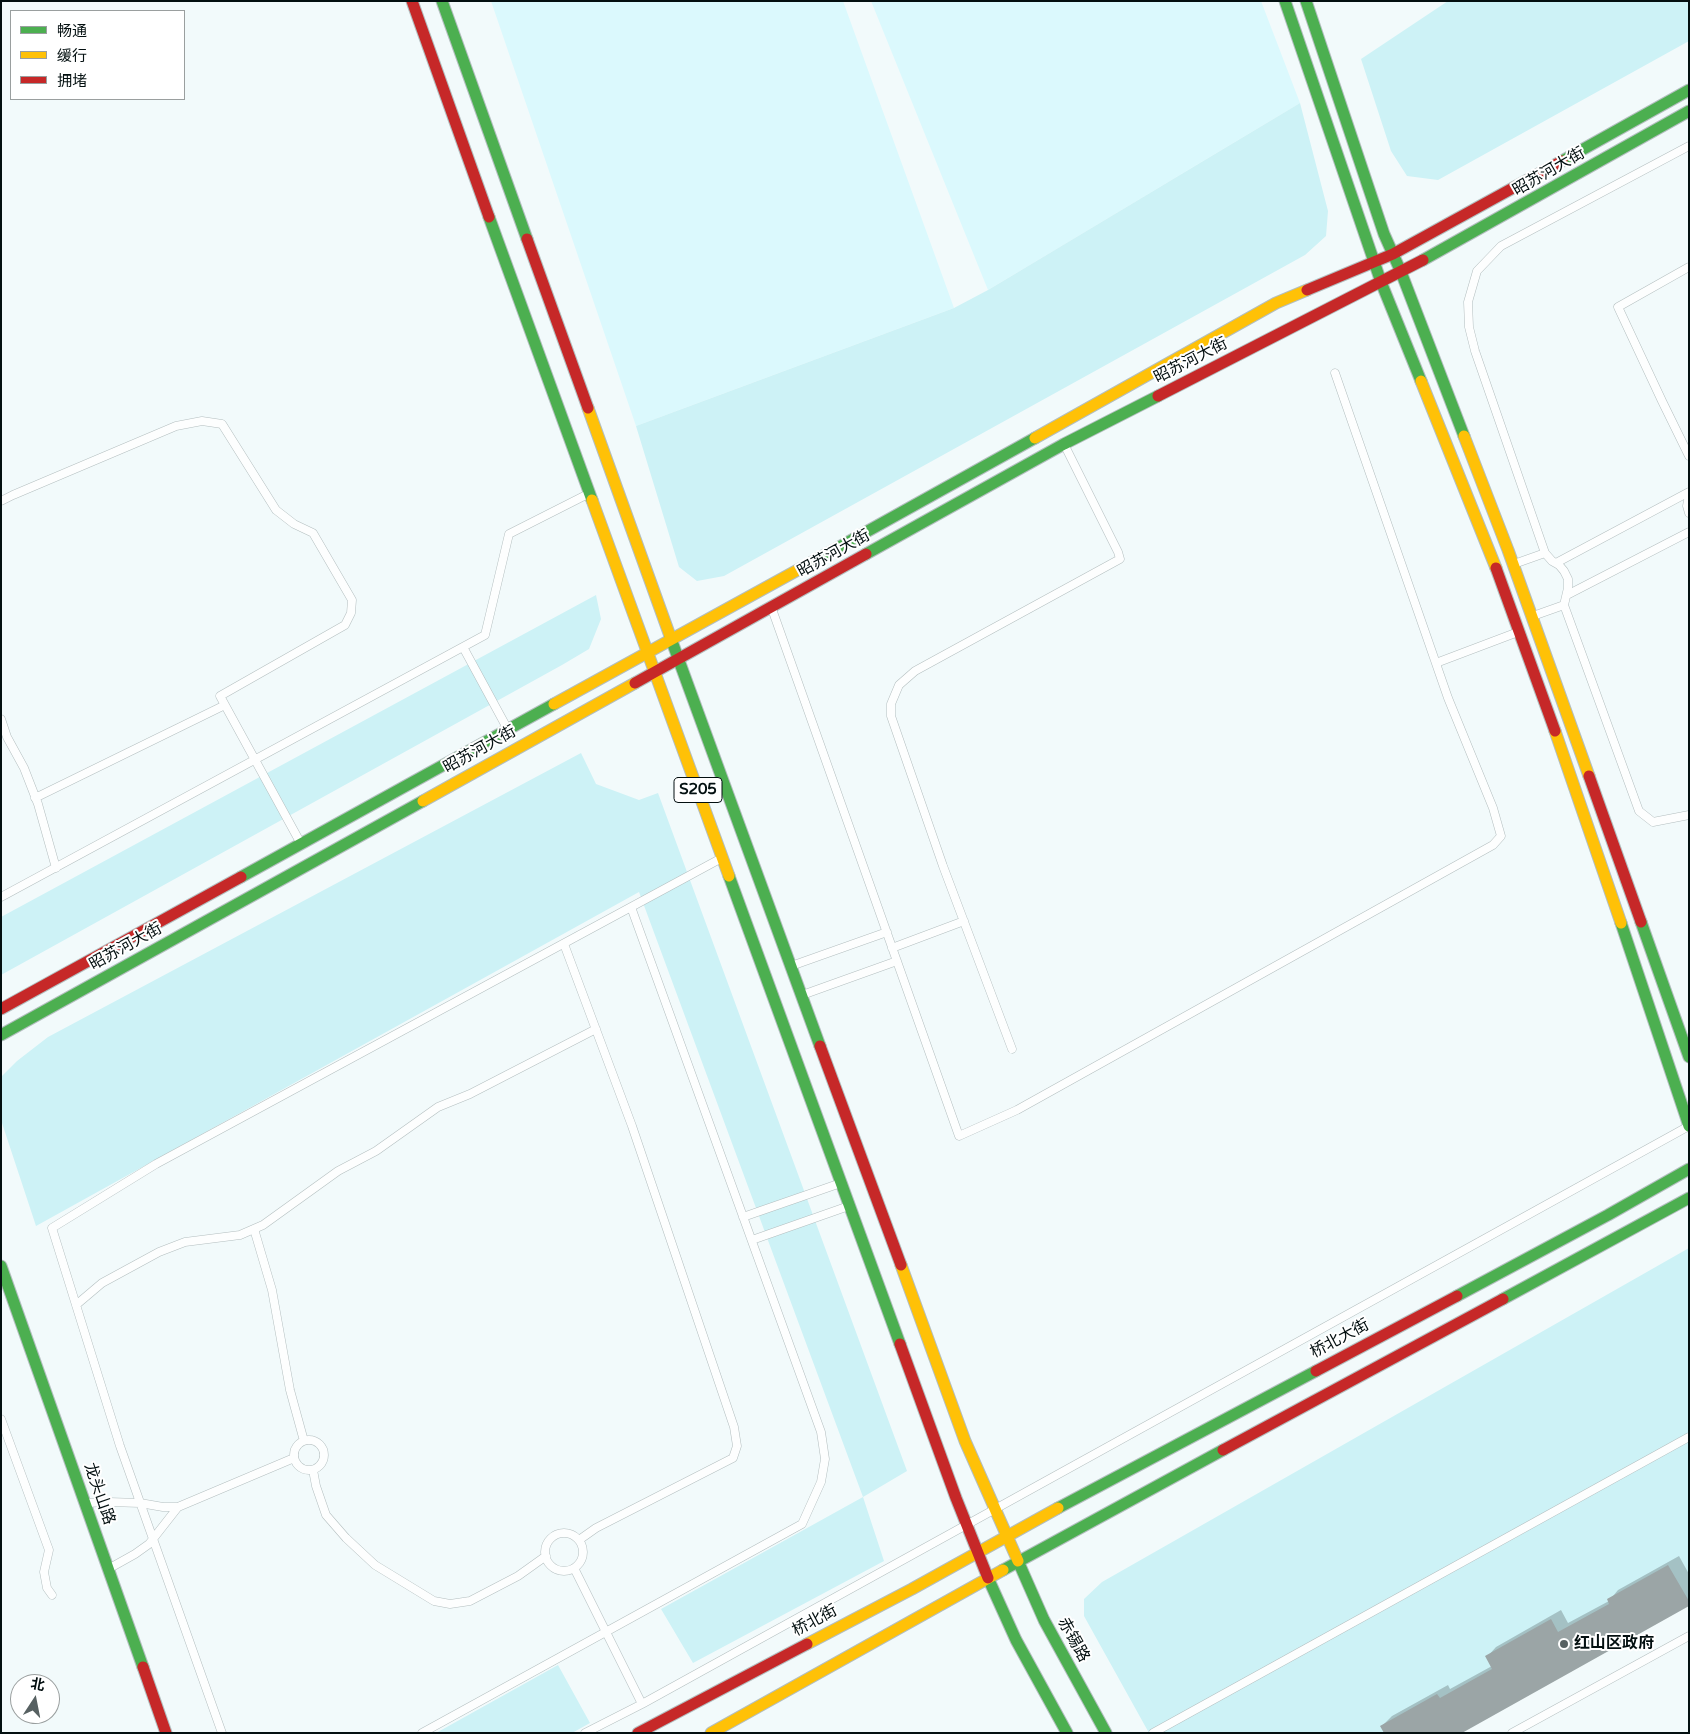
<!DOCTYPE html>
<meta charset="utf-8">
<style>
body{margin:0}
#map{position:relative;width:1690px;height:1734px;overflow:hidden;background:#f2fafb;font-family:"Varela Round","Noto Sans SC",sans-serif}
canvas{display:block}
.frame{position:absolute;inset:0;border:2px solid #030f10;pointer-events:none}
.legend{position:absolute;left:10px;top:10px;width:175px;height:90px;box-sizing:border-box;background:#fff;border:1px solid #9a9f9f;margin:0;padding:6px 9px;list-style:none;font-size:15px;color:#030f10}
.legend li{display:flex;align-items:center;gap:10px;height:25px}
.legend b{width:25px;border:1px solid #9a9f9f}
.north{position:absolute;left:10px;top:1674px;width:50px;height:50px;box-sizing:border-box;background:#fff;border:1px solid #9a9f9f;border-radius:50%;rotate:11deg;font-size:14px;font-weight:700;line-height:20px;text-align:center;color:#030f10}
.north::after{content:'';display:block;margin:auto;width:18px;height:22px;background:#576162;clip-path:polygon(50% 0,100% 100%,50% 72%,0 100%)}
</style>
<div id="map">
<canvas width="1690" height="1734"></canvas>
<div class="frame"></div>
<ul class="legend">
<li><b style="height:6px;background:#4caf50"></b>畅通</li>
<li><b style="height:6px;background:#ffc107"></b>缓行</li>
<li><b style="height:6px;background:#c62828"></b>拥堵</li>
</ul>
<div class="north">北</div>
</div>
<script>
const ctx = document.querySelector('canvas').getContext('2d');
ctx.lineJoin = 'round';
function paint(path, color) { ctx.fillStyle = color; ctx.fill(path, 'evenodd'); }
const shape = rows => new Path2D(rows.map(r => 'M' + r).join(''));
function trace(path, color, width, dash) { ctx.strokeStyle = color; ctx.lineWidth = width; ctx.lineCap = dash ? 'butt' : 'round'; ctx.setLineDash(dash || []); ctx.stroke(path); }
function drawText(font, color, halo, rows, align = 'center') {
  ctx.font = font + ' "Varela Round","Noto Sans SC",sans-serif'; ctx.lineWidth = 4; ctx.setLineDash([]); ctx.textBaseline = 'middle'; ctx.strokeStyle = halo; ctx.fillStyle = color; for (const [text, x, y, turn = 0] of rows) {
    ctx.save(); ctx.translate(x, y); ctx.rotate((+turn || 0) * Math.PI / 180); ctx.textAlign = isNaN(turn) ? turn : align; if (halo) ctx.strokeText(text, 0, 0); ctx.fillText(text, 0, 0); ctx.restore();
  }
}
paint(shape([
 [491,1,843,1,954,308,636,426],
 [871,1,1261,1,1300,103,988,290]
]), '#dbf9fd');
paint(shape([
 [1448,1,1689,1,1689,41,1438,180,1407,176,1391,151,1361,59],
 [1300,103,1328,211,1326,236,1305,255,724,576,697,581,679,567,636,426,954,308,988,290],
 [596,595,601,619,589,649,562,665,1,975,1,917],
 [581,753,596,784,639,800,658,793,907,1471,863,1497,884,1561,693,1663,661,1609,863,1497,639,892,36,1226,1,1120,1,1077,17,1061,48,1037],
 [1689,1248,1689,1605,1432,1733,1149,1733,1084,1616,1084,1599,1102,1582],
 [558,1665,590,1723,572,1733,436,1733]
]), '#cdf2f6');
paint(shape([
 [1679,1556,1689,1574,1689,1605,1382,1726,1392,1716,1448,1685,1450,1689,1492,1666,1487,1657,1496,1647,1561,1610,1568,1623,1609,1601,1618,1590]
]), '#0003');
paint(shape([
 [1668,1565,1689,1601,1689,1606,1462,1733,1384,1733,1380,1726,1437,1694,1440,1698,1492,1669,1485,1656,1551,1619,1558,1632,1609,1604,1607,1599]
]), '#9ba5a6');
const lane = shape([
 [1689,146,1501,246,1477,271,1468,302,1469,327,1475,351,1545,553,1552,561,1559,565,1564,571,1568,579,1568,588,1564,605,1639,811,1653,822,1689,815],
 [1689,267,1618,307,1662,401,1689,456],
 [1689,495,1687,506,1689,513],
 [1,501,13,495,176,426,202,421,222,424,276,510,294,524,313,533,352,600,351,613,345,625,220,696,300,842],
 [1556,563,1689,492],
 [1514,564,1545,553],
 [1567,595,1689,532],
 [772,609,959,1136,1017,1110,1493,845,1501,836,1493,808,1448,698,1335,373],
 [1533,616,1564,605],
 [463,647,507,728],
 [1436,663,1518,632],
 [1,719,7,737,24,768,38,804,56,868],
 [35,798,225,705],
 [1,897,485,635,509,534,586,495],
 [564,944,632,1126,734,1427,737,1446,733,1458,596,1528,579,1540],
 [892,948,964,921],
 [794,965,887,932],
 [805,994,897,961],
 [1012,1049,943,866,891,716,891,704,899,685,915,671,1120,559,1118,552,1065,446],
 [743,1217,838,1184],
 [254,1229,272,1290,290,1390,304,1441],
 [752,1240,846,1207],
 [76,1305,102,1283,159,1252,185,1242,240,1235,263,1225,338,1171,376,1151,438,1107,470,1094,596,1029],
 [1,1419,49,1550,44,1572,47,1588,52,1595],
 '294 1455a15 15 0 1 1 30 0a15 15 0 1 1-30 0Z',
 [313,1470,316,1486,326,1515,346,1538,375,1565,434,1601,450,1604,470,1601,518,1576,546,1556],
 [86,1503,109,1502,140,1503,163,1507,178,1507,294,1458],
 '545 1552a19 19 0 1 1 38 0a19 19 0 1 1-38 0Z',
 [110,1568,135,1554,149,1544,178,1507],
 [574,1568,642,1704],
 [222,1733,120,1446,52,1228,156,1164,718,860],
 [422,1733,802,1524,821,1482,825,1459,821,1432,631,907],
 [585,1733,642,1704,1689,1126],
 [1153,1733,1689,1437],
 [1512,1733,1689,1636]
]);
const fast = shape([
 [442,1,527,239],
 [1285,1,1381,282,1421,381],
 [1306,1,1384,234,1401,272,1464,436],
 [1562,161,1689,90],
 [489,217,592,500],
 [1423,260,1689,111],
 [866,554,1064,444,1158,396],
 [805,566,1035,438],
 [670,636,820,1046],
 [729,876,900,1344],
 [241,877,554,704],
 [1641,922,1689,1057],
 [1621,923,1689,1126],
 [1,1035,423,801],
 [1,1266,143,1667],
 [1457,1296,1608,1215,1689,1169],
 [1503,1299,1689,1198],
 [1058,1508,1316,1371],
 [1018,1561,1044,1620,1106,1733],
 [1003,1570,1223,1450],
 [988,1578,1016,1640,1067,1733]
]);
const slow = shape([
 [1421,381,1496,568],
 [588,408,670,636],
 [1464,436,1508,550,1589,776],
 [1035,438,1276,303,1307,290],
 [592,500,729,876],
 [554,704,805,566],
 [1555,731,1621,923],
 [423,801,635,683],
 [901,1265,965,1441,1018,1561],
 [807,1644,912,1589,1058,1508],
 [711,1733,1003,1570]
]);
const jam = shape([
 [412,1,489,217],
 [527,239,588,408],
 [1307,290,1393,254,1562,161],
 [1158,396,1423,260],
 [1496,568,1555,731],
 [635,683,866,554],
 [1589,776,1641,922],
 [1,1009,241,877],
 [820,1046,901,1265],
 [900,1344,956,1498,988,1578],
 [1316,1371,1457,1296],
 [1223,1450,1503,1299],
 [143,1667,166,1733],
 [638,1733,807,1644]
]);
trace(lane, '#b3bebf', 9);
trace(fast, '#b3bebf', 13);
trace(slow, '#b3bebf', 13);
trace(jam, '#b3bebf', 13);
trace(lane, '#fdfefe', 8);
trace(fast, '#4caf50', 11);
trace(slow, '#ffc107', 11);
trace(jam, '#c62828', 11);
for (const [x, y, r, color] of [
 [1564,1644,5,"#576162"]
]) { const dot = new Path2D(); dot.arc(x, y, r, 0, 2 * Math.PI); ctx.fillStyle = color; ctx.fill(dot); trace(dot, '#fff', 2); }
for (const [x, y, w] of [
 [698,790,48]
]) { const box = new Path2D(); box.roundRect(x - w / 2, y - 12.5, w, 25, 4); ctx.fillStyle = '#fff'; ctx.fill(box); trace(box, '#030f10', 1); }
drawText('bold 15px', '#030f10', null, [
 ["S205",698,790]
]);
drawText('16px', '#030f10', '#fff', [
 ["昭苏河大街",1549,172,-30],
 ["昭苏河大街",1191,361,-27],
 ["昭苏河大街",834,554,-29],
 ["昭苏河大街",480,750,-29],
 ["昭苏河大街",126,947,-29],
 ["桥北大街",1340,1339,-28],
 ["龙头山路",99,1494,71],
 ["桥北街",815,1621,-28],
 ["赤锡路",1073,1640,61]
]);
drawText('bold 16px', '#030f10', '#fff', [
 ["红山区政府",1574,1644]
], 'left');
</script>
